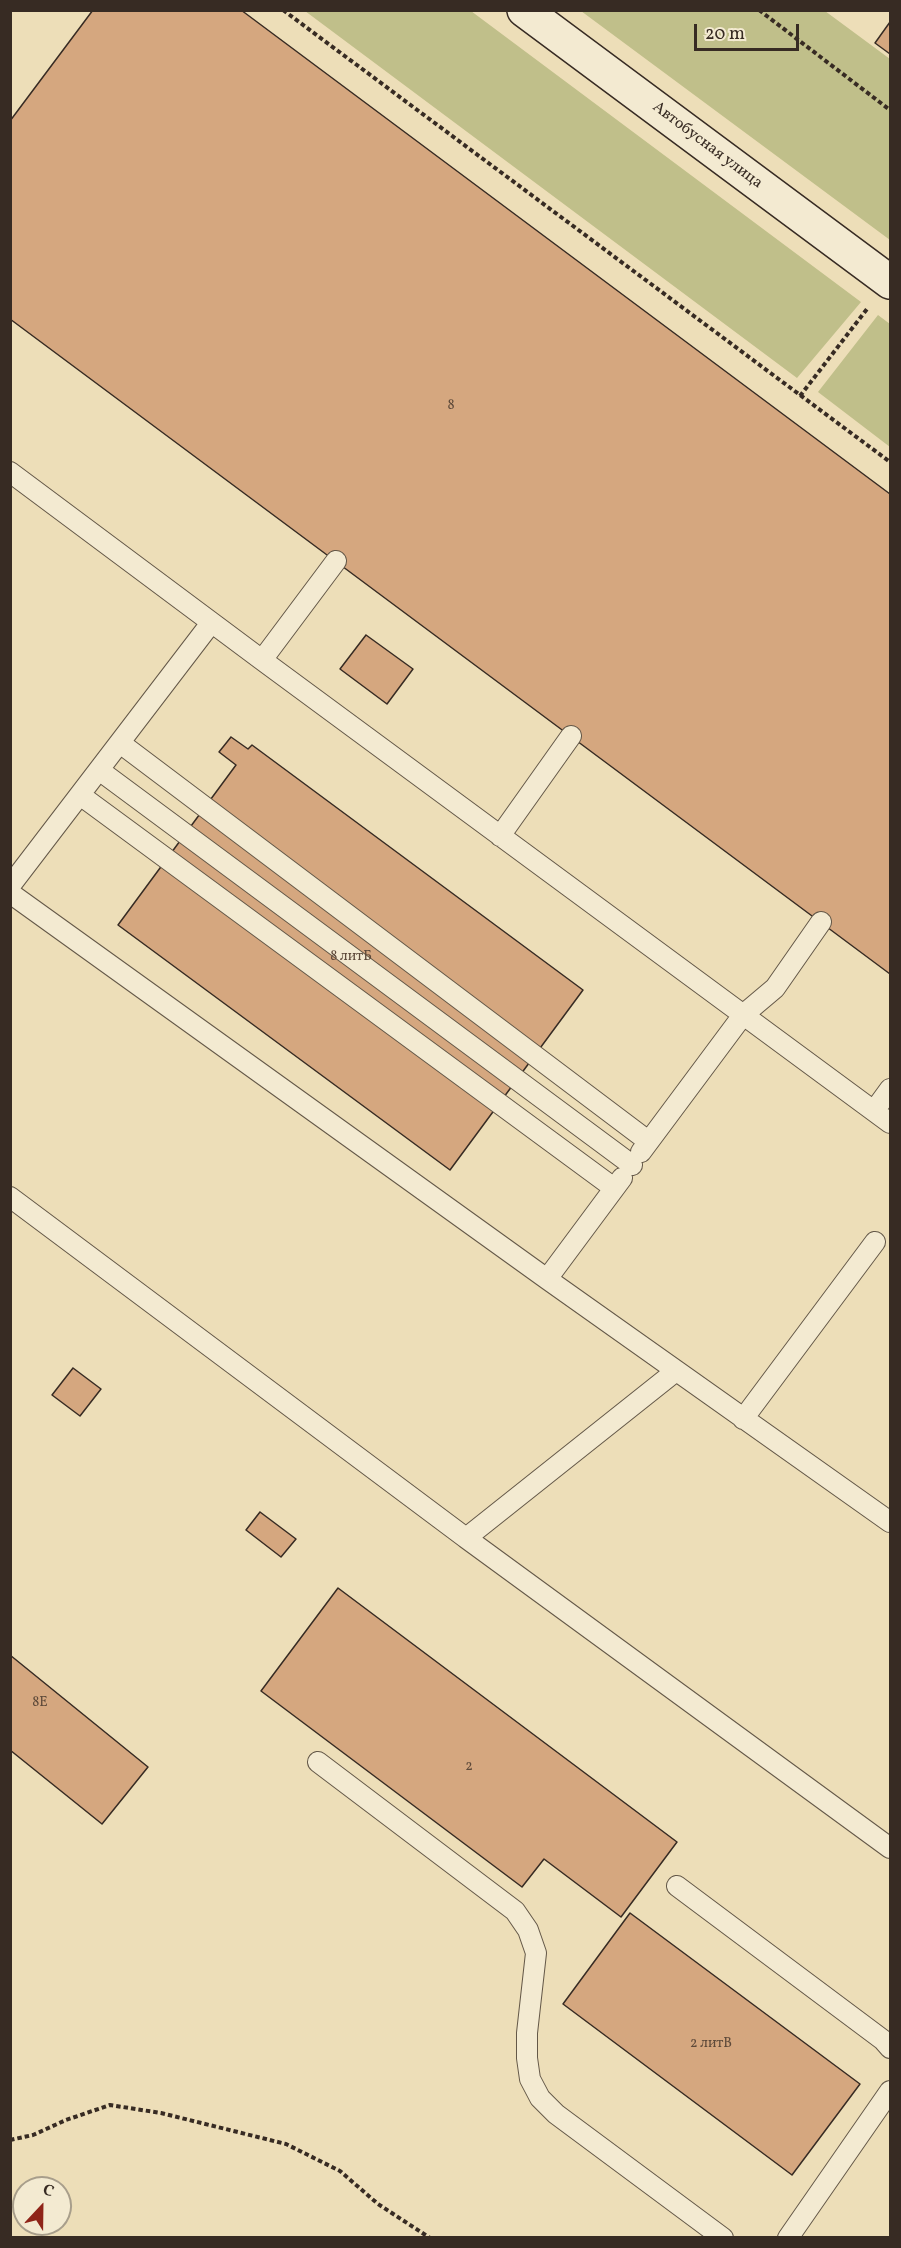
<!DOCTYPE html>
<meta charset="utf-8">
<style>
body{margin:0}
#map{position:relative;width:901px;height:2248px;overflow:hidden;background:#eddeb8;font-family:Vollkorn,serif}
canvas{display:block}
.frame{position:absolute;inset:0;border:12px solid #372b23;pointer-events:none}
.north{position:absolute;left:12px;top:2176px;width:60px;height:60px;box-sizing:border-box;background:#f3ead1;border:2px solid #a89e8b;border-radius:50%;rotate:22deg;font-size:16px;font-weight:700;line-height:24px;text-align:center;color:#372b23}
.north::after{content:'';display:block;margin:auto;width:21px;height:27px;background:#8f2418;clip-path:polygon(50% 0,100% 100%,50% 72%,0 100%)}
.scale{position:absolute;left:694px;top:24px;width:105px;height:27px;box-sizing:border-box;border:3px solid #372b23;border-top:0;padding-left:8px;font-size:18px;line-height:21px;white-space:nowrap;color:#372b23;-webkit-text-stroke:4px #f3ead1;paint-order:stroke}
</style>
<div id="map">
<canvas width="901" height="2248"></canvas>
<div class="frame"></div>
<div class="north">С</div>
<div class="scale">20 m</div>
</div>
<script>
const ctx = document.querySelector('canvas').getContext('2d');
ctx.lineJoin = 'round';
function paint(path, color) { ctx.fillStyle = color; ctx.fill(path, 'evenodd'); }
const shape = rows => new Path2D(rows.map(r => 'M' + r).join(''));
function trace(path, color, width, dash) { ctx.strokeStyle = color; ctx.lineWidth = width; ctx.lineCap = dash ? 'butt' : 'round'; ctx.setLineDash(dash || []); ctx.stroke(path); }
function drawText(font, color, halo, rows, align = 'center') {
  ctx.font = font + ' Vollkorn,serif'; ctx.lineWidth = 4.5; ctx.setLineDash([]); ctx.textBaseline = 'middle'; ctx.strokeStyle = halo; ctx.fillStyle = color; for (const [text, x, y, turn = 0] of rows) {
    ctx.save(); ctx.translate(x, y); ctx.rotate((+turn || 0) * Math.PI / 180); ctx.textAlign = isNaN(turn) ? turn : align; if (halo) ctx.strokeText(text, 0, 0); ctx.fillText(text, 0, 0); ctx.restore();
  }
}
paint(shape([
 [305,11,471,11,861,302,797,378],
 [581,11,825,11,890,59,890,240],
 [878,315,890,324,890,447,818,392]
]), '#c0bf8a');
const building = shape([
 [93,10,241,10,890,494,890,974,10,319,10,121,93,10],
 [890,22,890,54,875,43,890,22],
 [366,635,413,669,387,704,340,669,366,635],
 [231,737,248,749,252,745,583,990,450,1170,118,925,236,765,219,752,231,737],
 [73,1368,101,1389,80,1416,52,1395,73,1368],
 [260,1512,296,1539,281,1557,246,1530,260,1512],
 [338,1588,677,1842,621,1917,544,1859,522,1887,261,1691,338,1588],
 [10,1655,148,1767,102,1824,10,1750,10,1655],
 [630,1913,860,2084,792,2175,563,2004,630,1913]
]);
paint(building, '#d5a77f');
trace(building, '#372b23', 1.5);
const lane = shape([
 [10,472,262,660,890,1123],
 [262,660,336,561],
 [120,743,648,1141],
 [99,770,632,1165],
 [80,795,614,1188],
 [500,836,571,736],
 [10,886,211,623],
 [10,893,547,1279,890,1522],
 [874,1111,890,1089],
 [641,1152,743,1015,775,988,821,922],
 [10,1197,466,1538,676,1371],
 [547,1279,622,1178],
 [743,1419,875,1242],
 [466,1538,890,1848],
 [318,1762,515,1911,528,1930,536,1953,527,2033,527,2058,530,2079,540,2098,556,2114,723,2238],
 [677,1886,883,2040,890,2048],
 [788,2238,890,2091]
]);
const secondary = shape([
 [524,10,890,282]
]);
trace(lane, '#645848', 22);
trace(secondary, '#372b23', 36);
trace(shape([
 [283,10,890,462],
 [759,10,890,110],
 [800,396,867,309],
 [10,2140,33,2135,66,2120,110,2105,161,2113,286,2144,340,2171,378,2204,430,2238]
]), '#372b23', 4, [4.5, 3]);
trace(lane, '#f3ead1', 20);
trace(secondary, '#f3ead1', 33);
drawText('14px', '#5e4a3a', null, [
 ["8",451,406],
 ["8 литБ",351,957],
 ["8Е",40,1703],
 ["2",469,1767],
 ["2 литВ",711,2044]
]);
drawText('16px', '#372b23', '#f3ead1', [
 ["Автобусная улица",707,146,37]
]);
</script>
